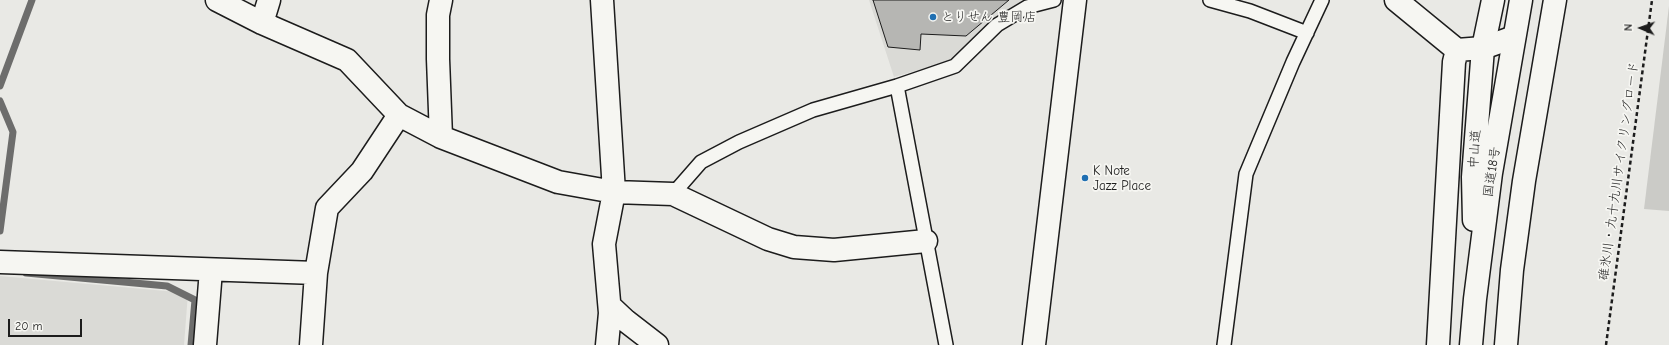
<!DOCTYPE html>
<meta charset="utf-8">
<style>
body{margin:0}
#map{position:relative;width:1669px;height:345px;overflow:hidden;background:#e9e9e5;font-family:"Comic Neue",sans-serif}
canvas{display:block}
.north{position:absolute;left:1621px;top:8px;width:40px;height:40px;-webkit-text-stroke:3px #f6f6f2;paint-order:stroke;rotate:272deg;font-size:11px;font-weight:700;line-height:16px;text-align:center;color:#1c1c1c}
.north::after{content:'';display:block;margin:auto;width:14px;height:18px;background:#1c1c1c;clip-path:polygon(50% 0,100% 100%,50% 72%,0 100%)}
.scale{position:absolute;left:8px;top:319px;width:74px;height:18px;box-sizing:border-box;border:2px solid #1c1c1c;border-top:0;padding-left:5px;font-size:12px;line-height:14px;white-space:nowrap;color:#1c1c1c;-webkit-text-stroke:3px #f6f6f2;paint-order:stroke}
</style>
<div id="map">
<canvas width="1669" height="345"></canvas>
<div class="north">N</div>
<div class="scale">20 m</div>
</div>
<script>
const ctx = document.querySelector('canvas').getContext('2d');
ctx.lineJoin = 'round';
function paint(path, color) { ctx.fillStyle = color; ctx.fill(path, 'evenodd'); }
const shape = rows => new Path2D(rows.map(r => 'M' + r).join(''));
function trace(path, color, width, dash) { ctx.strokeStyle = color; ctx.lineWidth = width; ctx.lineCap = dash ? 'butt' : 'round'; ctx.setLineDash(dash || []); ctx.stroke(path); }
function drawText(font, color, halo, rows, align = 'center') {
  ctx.font = font + ' "Comic Neue","Klee One",sans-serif'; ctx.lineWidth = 3.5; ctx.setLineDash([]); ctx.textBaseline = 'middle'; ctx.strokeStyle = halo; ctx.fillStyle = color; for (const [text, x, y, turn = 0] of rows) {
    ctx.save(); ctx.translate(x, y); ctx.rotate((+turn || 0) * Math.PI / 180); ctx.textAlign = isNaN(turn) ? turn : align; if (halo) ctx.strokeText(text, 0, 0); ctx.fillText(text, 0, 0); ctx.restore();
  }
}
paint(shape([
 [869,0,1026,0,994,19,953,60,894,77],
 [0,276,188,293,184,345,0,345]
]), '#dadad6');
paint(shape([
 [1669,6,1669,211,1644,209]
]), '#cbcbc7');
trace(shape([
 [0,86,32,0],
 [0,101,13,132,0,231],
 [26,273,167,286,195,300,191,345]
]), '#6d6d6c', 7);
const building = shape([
 [873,0,1009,0,966,36,921,34,920,50,888,47,873,0]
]);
paint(building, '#b6b6b3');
trace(building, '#1c1c1c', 1);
const service = shape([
 [1210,0,1250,11,1307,33],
 [897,86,946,345],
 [673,194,701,162,739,142,813,110,897,86,955,66,997,25,1027,7,1054,0],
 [1224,345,1246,174,1293,62,1322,0]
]);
const minor = shape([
 [217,0,262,23,347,60,399,115,441,137,558,182,614,192,673,194,768,239,794,247,834,250,926,241],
 [602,0,614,192,604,244,610,313,607,345],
 [1396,0,1457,50,1483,48,1514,37],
 [262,23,269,0],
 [441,137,438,59,438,15,441,0],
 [0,262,316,273],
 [610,306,626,321,657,345],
 [205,345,211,270],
 [311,345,316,273,327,208,362,171,399,115],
 [1034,345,1075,0],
 [1438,345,1454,62,1457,50]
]);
const trunk = shape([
 [1474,220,1473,177,1483,48,1493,0],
 [1471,345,1475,299,1491,173,1521,0],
 [1506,345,1512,270,1524,181,1555,0]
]);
trace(service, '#1c1c1c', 16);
trace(minor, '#1c1c1c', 25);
trace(trunk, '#1c1c1c', 25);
trace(shape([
 [1606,345,1652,0]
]), '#1c1c1c', 2.5, [4, 3]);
trace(service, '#f6f6f2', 13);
trace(minor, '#f6f6f2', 22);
trace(trunk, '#f6f6f2', 22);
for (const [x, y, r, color] of [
 [933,17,4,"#1f6fb2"],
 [1085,178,4,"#1f6fb2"]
]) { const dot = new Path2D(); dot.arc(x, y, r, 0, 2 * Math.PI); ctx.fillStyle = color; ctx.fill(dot); trace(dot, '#f6f6f2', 1.5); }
drawText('13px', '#1c1c1c', '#f6f6f2', [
 ["とりせん 豊岡店",941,17],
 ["K Note",1093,171],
 ["Jazz Place",1093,186]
], 'left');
drawText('13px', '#1c1c1c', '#f6f6f2', [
 ["中山道",1475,149,-86],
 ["碓氷川・九十九川サイクリングロード",1619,171,-82],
 ["国道18号",1492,172,-81]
]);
</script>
